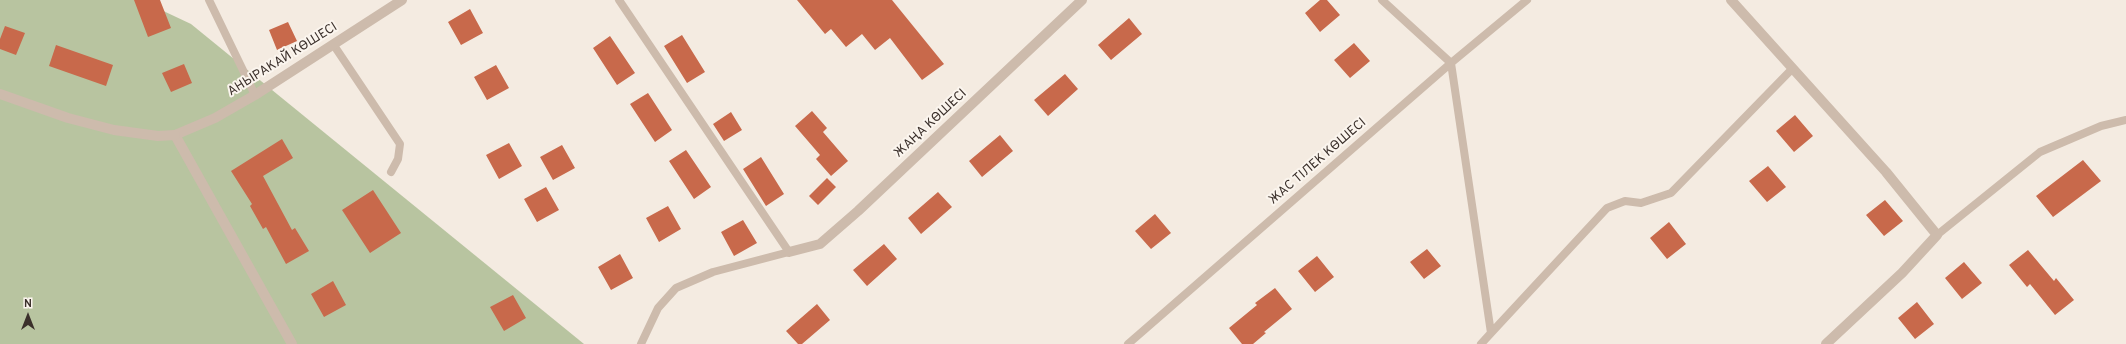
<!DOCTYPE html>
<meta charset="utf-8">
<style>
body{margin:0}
#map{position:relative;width:2126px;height:344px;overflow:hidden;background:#f4ebe1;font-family:Overpass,sans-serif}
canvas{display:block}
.north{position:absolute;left:8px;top:296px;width:40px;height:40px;-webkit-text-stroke:3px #fbf5ee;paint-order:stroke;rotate:0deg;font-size:11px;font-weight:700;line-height:16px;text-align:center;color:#3b302b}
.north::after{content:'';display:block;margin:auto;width:14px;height:18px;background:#3b302b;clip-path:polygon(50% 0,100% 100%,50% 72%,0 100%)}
</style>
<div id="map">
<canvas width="2126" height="344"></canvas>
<div class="north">N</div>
</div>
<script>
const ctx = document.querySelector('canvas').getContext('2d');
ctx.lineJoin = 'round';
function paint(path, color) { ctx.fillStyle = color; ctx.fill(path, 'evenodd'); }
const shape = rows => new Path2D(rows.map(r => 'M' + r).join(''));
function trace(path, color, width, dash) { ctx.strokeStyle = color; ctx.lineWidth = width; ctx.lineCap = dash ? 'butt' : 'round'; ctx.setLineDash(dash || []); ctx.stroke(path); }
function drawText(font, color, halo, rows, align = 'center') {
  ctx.font = font + ' Overpass,sans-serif'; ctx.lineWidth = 4; ctx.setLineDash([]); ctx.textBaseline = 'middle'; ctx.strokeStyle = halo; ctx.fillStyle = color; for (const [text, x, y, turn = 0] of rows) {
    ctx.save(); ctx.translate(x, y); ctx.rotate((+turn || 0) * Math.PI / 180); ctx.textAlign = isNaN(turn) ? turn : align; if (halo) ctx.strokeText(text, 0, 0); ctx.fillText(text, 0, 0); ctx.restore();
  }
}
paint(shape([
 [0,0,140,0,191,24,584,344,0,344]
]), '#b8c4a0');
paint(shape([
 [134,0,160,0,171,28,148,37],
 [797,0,892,0,944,64,922,80,890,38,875,50,862,34,846,47,831,29,825,34],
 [1320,0,1327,0,1340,15,1320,32,1305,13],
 [470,9,483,33,461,45,448,22],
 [1129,18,1142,34,1111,60,1098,45],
 [288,22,297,41,277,50,269,30],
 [5,26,25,33,16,55,0,49,0,39],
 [682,35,705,72,687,83,664,46],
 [610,36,635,73,617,85,593,48],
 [1354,43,1370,61,1350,78,1334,60],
 [56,45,113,65,106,86,49,66],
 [184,64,192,83,171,92,162,73],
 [496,65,509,88,487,100,474,77],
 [1065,74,1078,89,1048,116,1034,100],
 [648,93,672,130,655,142,630,104],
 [812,111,827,128,823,132,848,161,831,176,816,159,820,155,795,126],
 [731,112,742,130,724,141,713,124],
 [1795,115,1813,136,1794,152,1776,131],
 [1000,135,1013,151,982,177,969,161],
 [282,139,293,158,263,176,292,230,295,228,309,251,286,264,266,227,263,229,250,206,252,204,231,171],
 [509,143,522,166,499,179,486,155],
 [562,145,575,168,553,180,540,157],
 [686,150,711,187,694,199,669,161],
 [761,157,784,194,766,206,743,169],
 [2083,160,2101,181,2053,217,2036,196],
 [1768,166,1786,187,1767,202,1749,181],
 [827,178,836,187,818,205,809,196],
 [546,187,559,210,537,222,524,199],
 [373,190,401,233,370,253,342,210],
 [938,192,952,207,921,234,908,218],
 [1885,200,1903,221,1884,236,1866,215],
 [668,206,681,229,659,242,646,218],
 [1155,214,1171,233,1151,249,1135,231],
 [743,220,757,243,734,256,721,232],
 [1669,222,1686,244,1667,259,1650,238],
 [884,244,897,259,867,286,853,270],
 [1427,249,1441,266,1424,279,1410,262],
 [2028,250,2054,281,2056,278,2074,300,2055,315,2030,284,2027,287,2009,265],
 [620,254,633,278,611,290,598,267],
 [1317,256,1334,277,1315,292,1298,271],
 [1964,262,1982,283,1962,299,1945,278],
 [333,281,346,305,324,317,311,294],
 [1275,288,1292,309,1264,332,1266,333,1253,344,1242,344,1229,328,1257,305,1255,303],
 [513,295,526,318,504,331,490,307],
 [1917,302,1934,324,1915,339,1898,318],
 [817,304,830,320,802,344,798,344,786,331]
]), '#c8694b');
trace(shape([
 [209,0,255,95],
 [619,0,789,252,713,272,676,288,658,308,641,344],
 [1382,0,1451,63,1491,333,1481,344],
 [333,44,400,144,398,159,391,172],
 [1937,235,2040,152,2101,126,2126,120],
 [1491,333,1607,208,1625,201,1641,203,1671,193,1792,69],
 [1128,344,1451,63,1527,0]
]), '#cdbbac', 8);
trace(shape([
 [1731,0,1886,172,1937,235,1902,273,1826,344],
 [789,252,820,244,858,211,1082,0],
 [292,344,175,135,215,118,255,95,402,0]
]), '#cdbbac', 10);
trace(shape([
 [0,94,68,118,114,130,158,136,175,135]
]), '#cdbbac', 10);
drawText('13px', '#3b302b', '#fbf5ee', [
 ["АНЫРАКАЙ КӨШЕСІ",283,60,-32],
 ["ЖАҢА КӨШЕСІ",931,124,-43],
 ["ЖАС ТІЛЕК КӨШЕСІ",1318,162,-41]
]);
</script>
